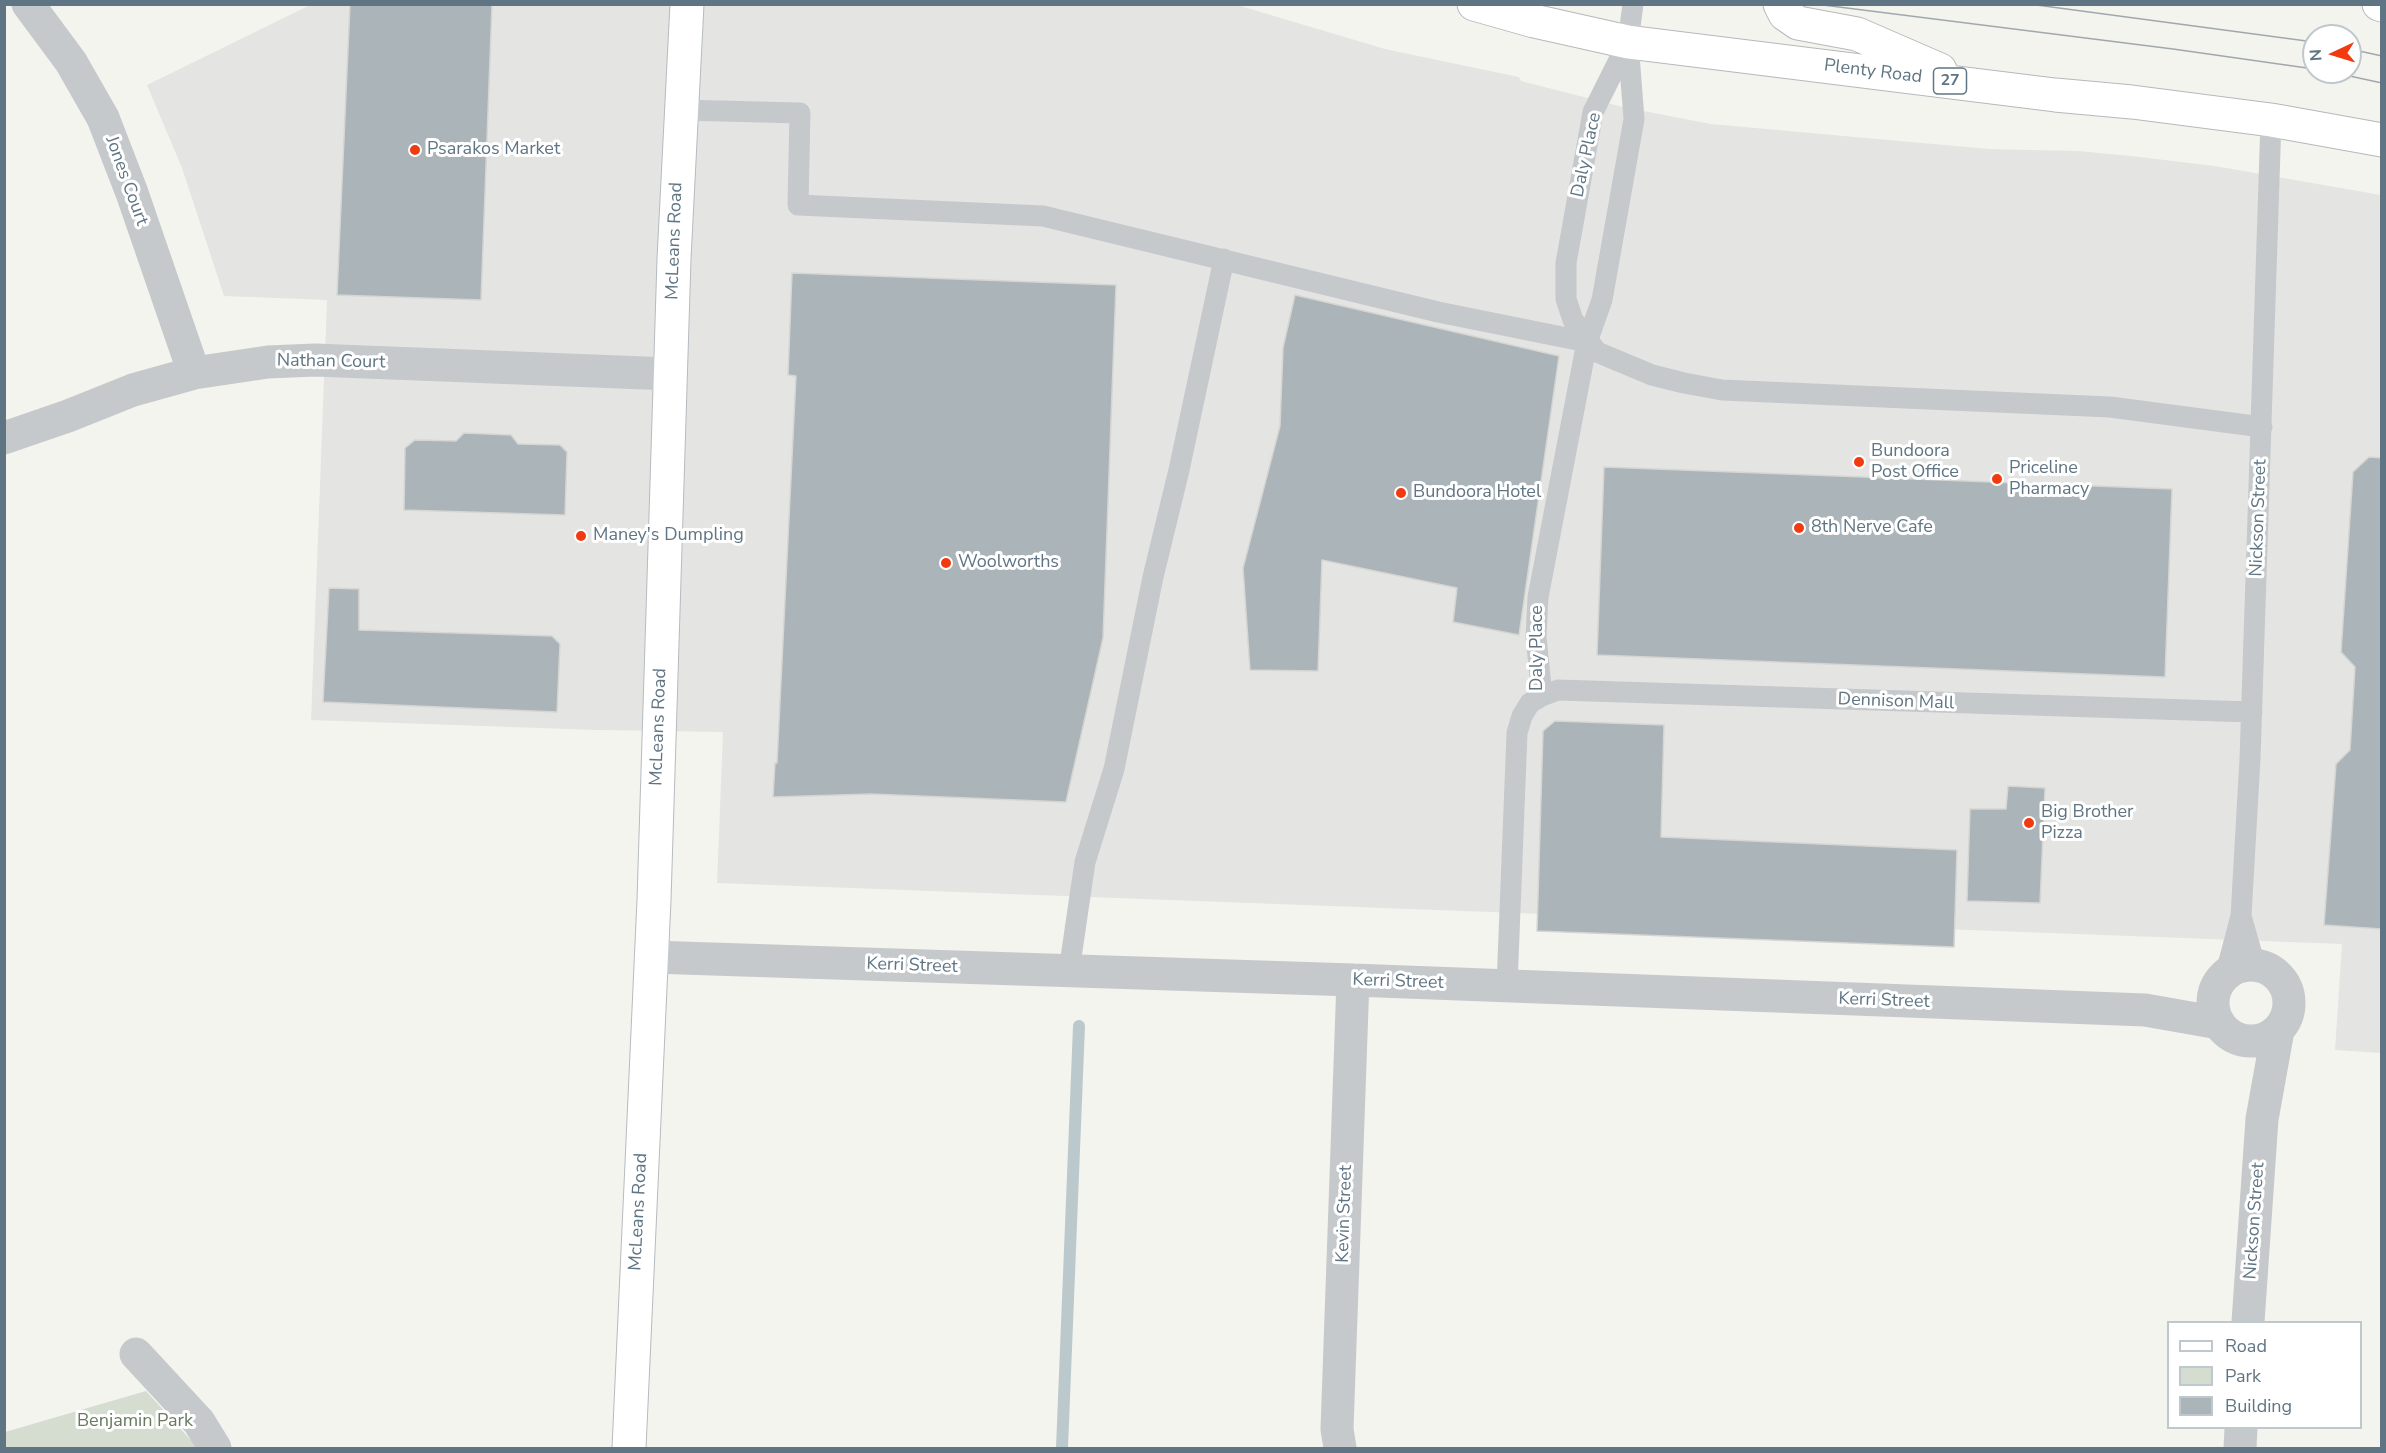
<!DOCTYPE html>
<style>
body{margin:0}
#map{position:relative;width:2386px;height:1453px;overflow:hidden;background:#f4f4ef;font-family:"Nunito Sans",sans-serif}
canvas{display:block}
.frame{position:absolute;inset:0;border:6px solid #607583;pointer-events:none}
.legend{position:absolute;left:2167px;top:1321px;width:195px;height:108px;box-sizing:border-box;background:#fff;border:2px solid #bfc8cd;margin:0;padding:8px 10px;list-style:none;font-size:18px;color:#607583}
.legend li{display:flex;align-items:center;gap:12px;height:30px}
.legend b{width:30px;border:2px solid #bfc8cd}
.north{position:absolute;left:2302px;top:24px;width:60px;height:60px;box-sizing:border-box;background:#fff;border:2px solid #bfc8cd;border-radius:50%;rotate:266deg;font-size:16px;font-weight:700;line-height:24px;text-align:center;color:#607583}
.north::after{content:'';display:block;margin:auto;width:21px;height:27px;background:#f23a11;clip-path:polygon(50% 0,100% 100%,50% 72%,0 100%)}
</style>
<div id="map">
<canvas width="2386" height="1453"></canvas>
<div class="frame"></div>
<ul class="legend">
<li><b style="height:8px;background:#fff"></b>Road</li>
<li><b style="height:16px;background:#d5dcd0"></b>Park</li>
<li><b style="height:16px;background:#abb4b8"></b>Building</li>
</ul>
<div class="north">N</div>
</div>
<script>
const ctx = document.querySelector('canvas').getContext('2d');
ctx.lineJoin = 'round';
function paint(path, color) { ctx.fillStyle = color; ctx.fill(path, 'evenodd'); }
const shape = rows => new Path2D(rows.map(r => 'M' + r).join(''));
function trace(path, color, width, dash) { ctx.strokeStyle = color; ctx.lineWidth = width; ctx.lineCap = dash ? 'butt' : 'round'; ctx.setLineDash(dash || []); ctx.stroke(path); }
function drawText(font, color, halo, rows, align = 'center') {
  ctx.font = font + ' "Nunito Sans",sans-serif'; ctx.lineWidth = 6; ctx.setLineDash([]); ctx.textBaseline = 'middle'; ctx.strokeStyle = halo; ctx.fillStyle = color; for (const [text, x, y, turn = 0] of rows) {
    ctx.save(); ctx.translate(x, y); ctx.rotate((+turn || 0) * Math.PI / 180); ctx.textAlign = isNaN(turn) ? turn : align; if (halo) ctx.strokeText(text, 0, 0); ctx.fillText(text, 0, 0); ctx.restore();
  }
}
paint(shape([
 [1234,4,1385,49,1519,77,1521,81,1623,107,1711,124,1989,149,2078,151,2131,156,2215,166,2381,195,2381,1053,2335,1050,2342,944,717,883,723,732,596,730,311,720,327,300,224,296,182,168,147,85,310,5]
]), '#e4e5e3');
paint(shape([
 [146,1391,198,1448,5,1448,5,1432]
]), '#d5dcd0');
trace(shape([
 [1062,1448,1079,1026]
]), '#bbc9cd', 12);
const building = shape([
 [350,4,492,4,481,300,337,295,350,4],
 [792,273,1116,285,1103,638,1066,802,871,794,773,797,775,763,777,763,796,376,788,375,792,273],
 [1295,295,1559,356,1519,635,1453,622,1457,588,1322,560,1318,671,1250,670,1243,568,1280,426,1283,348,1295,295],
 [464,433,511,435,518,444,560,445,567,452,565,515,404,510,405,448,415,440,456,441,464,433],
 [2369,457,2382,458,2382,929,2324,925,2336,764,2350,750,2355,667,2341,652,2353,472,2369,457],
 [1604,467,2172,489,2165,677,1597,655,1604,467],
 [329,588,359,589,359,630,552,636,560,644,557,712,323,702,329,588],
 [1555,721,1664,725,1661,837,1957,850,1954,947,1537,931,1543,731,1555,721],
 [2008,786,2045,788,2040,903,1967,901,1970,809,2006,809,2008,786]
]);
paint(building, '#abb4b8');
trace(building, '#d5d5d2', 1.5);
const secondary = shape([
 [629,1448,654,900,674,259,687,4]
]);
const highway = shape([
 [1474,4,1534,21,1628,42,2055,95,2132,102,2271,120,2382,140],
 [1780,4,1785,14,1798,23,1857,34,1940,70],
 [2379,4,2382,5]
]);
trace(secondary, '#b5bbbf', 35);
trace(highway, '#b5b9bc', 35);
trace(shape([
 [1628,42,1593,112,1566,263,1566,299,1573,320,1597,352,1652,375,1684,383,1722,390,2110,407,2262,427],
 [681,110,800,113,798,205,1043,216,1438,312,1587,342],
 [1542,696,1536,637,1538,597,1587,342,1602,300,1634,119,1628,42,1633,4],
 [2241,916,2255,965],
 [1069,971,1085,862,1114,769,1153,577,1179,470,1224,259],
 [2226,973,2241,916,2250,759,2271,120],
 [1507,986,1517,733,1522,716,1530,703,1542,696,1558,690,2252,712]
]), '#c6c9cc', 21);
trace(shape([
 [28,4,71,62,103,118,132,193,194,373],
 [4,438,68,416,133,390,194,373,268,362,315,360,670,374],
 [651,957,1353,980,2145,1010,2219,1023],
 '2213 1003a38 38 0 1 1 76 0a38 38 0 1 1-76 0Z',
 [2248,1322,2262,1119,2278,1030],
 [136,1354,199,1422,215,1448],
 [1340,1448,1337,1429,1353,980],
 [2240,1448,2241,1428]
]), '#c6c9cc', 33);
trace(secondary, '#fff', 33);
trace(highway, '#fff', 33);
trace(shape([
 [1815,4,2173,49,2314,69],
 [2029,4,2314,42],
 [2350,49,2382,56],
 [2331,72,2382,83]
]), '#a1a8ad', 1.5);
for (const [x, y, r, color] of [
 [415,150,6,"#f23a11"],
 [1859,462,6,"#f23a11"],
 [1997,479,6,"#f23a11"],
 [1401,493,6,"#f23a11"],
 [1799,528,6,"#f23a11"],
 [581,536,6,"#f23a11"],
 [946,563,6,"#f23a11"],
 [2029,823,6,"#f23a11"]
]) { const dot = new Path2D(); dot.arc(x, y, r, 0, 2 * Math.PI); ctx.fillStyle = color; ctx.fill(dot); trace(dot, '#fff', 2); }
for (const [x, y, w] of [
 [1950,81,33]
]) { const box = new Path2D(); box.roundRect(x - w / 2, y - 13, w, 26, 4.5); ctx.fillStyle = '#fff'; ctx.fill(box); trace(box, '#607583', 1.5); }
drawText('bold 16px', '#607583', null, [
 ["27",1950,81]
]);
drawText('18px', '#607583', '#fff', [
 ["Plenty Road",1873,72,7],
 ["Daly Place",1587,155,-78],
 ["Jones Court",126,181,70],
 ["McLeans Road",675,241,-88],
 ["Nathan Court",331,362,1],
 ["Nickson Street",2259,518,-88],
 ["Daly Place",1538,648,-90],
 ["Dennison Mall",1896,702,2],
 ["McLeans Road",659,727,-88],
 ["Kerri Street",912,966,2],
 ["Kerri Street",1398,982,2],
 ["Kerri Street",1884,1001,2],
 ["McLeans Road",639,1212,-87],
 ["Kevin Street",1345,1214,-88],
 ["Nickson Street",2255,1221,-86]
]);
drawText('18px', '#607583', '#fff', [
 ["Psarakos Market",427,150],
 ["Bundoora",1871,452],
 ["Post Office",1871,473],
 ["Priceline",2009,469],
 ["Pharmacy",2009,490],
 ["Bundoora Hotel",1413,493],
 ["8th Nerve Cafe",1811,528],
 ["Maney's Dumpling",593,536],
 ["Woolworths",958,563],
 ["Big Brother",2041,813],
 ["Pizza",2041,834]
], 'left');
drawText('18px', '#667a60', '#fff', [
 ["Benjamin Park",135,1422]
]);
</script>
